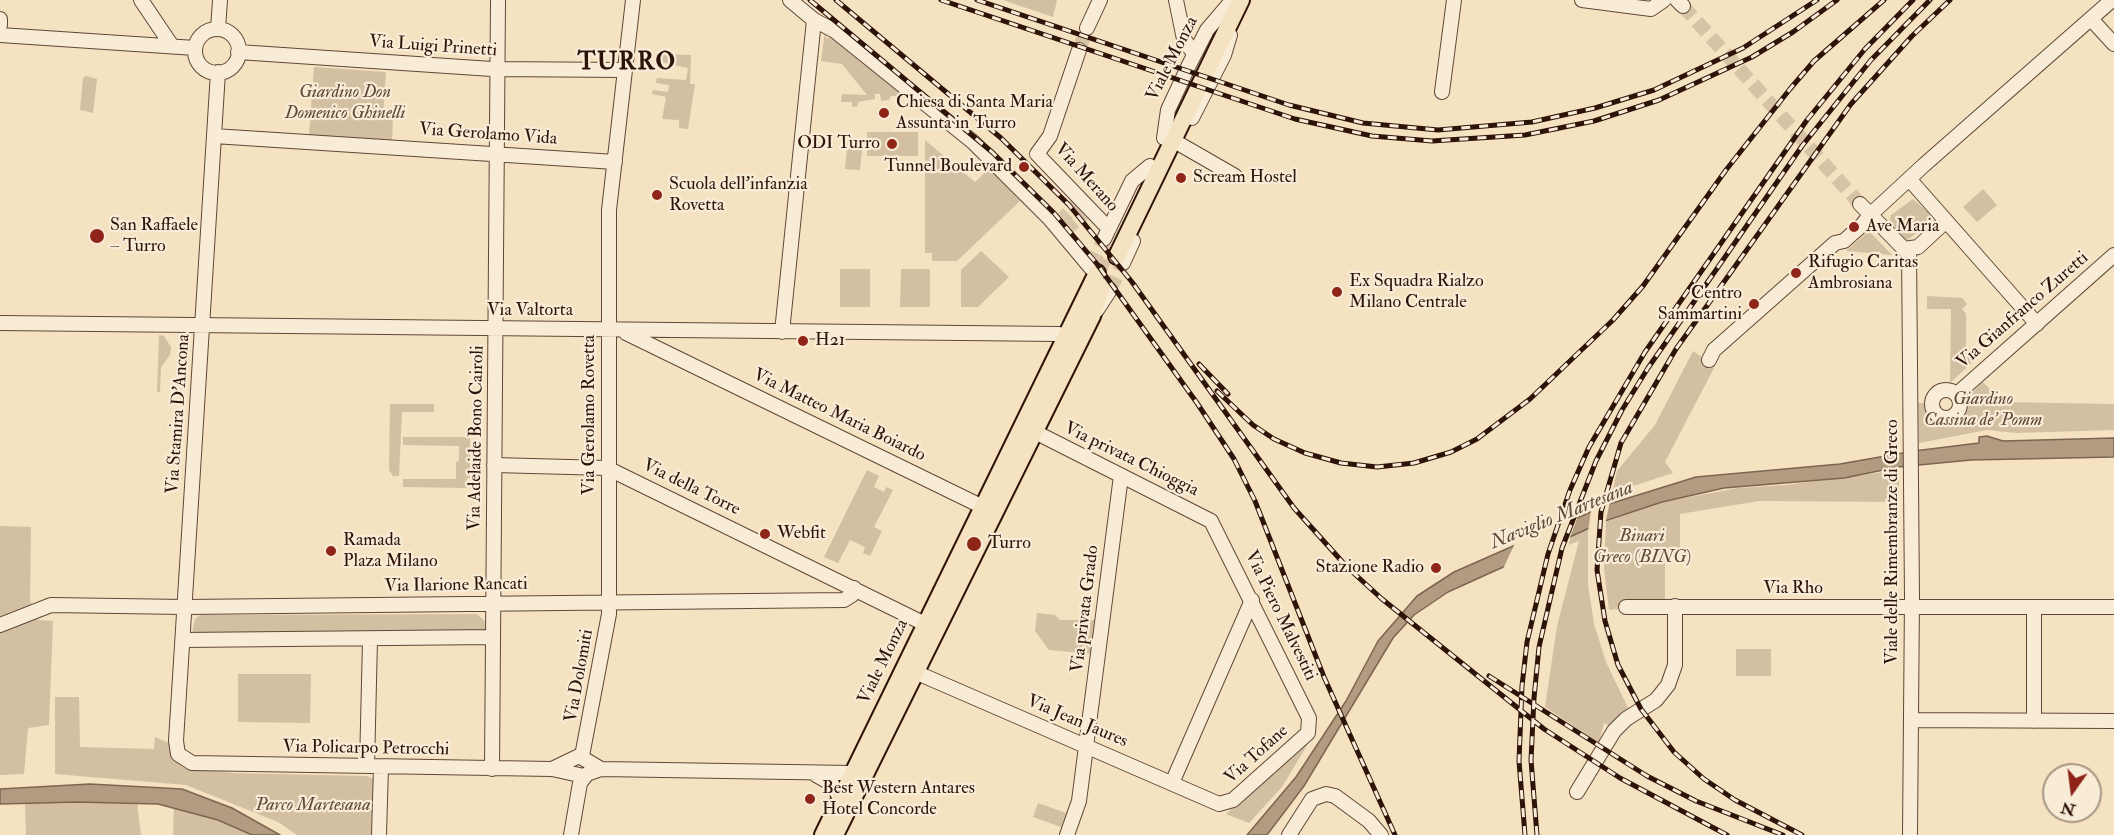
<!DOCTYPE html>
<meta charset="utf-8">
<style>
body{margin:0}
#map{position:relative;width:2114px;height:835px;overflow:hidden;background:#f5e2c1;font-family:"IM FELL Double Pica",serif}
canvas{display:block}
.north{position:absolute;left:2042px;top:763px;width:60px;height:60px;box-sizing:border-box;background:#f8ecd7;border:2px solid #a79585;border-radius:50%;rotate:194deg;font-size:16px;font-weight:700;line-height:24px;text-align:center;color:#2e1309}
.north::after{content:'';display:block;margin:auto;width:21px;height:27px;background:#8f2418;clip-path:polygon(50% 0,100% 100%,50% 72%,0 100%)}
</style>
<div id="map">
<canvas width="2114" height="835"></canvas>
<div class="north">N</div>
</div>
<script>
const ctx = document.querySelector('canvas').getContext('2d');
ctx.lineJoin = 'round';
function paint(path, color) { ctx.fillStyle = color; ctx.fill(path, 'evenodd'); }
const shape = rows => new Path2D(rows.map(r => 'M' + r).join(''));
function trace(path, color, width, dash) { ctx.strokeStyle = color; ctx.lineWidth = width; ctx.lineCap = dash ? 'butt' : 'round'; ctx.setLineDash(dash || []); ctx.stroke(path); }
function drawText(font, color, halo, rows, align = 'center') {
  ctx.font = font + ' "IM FELL Double Pica",serif'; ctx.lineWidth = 4.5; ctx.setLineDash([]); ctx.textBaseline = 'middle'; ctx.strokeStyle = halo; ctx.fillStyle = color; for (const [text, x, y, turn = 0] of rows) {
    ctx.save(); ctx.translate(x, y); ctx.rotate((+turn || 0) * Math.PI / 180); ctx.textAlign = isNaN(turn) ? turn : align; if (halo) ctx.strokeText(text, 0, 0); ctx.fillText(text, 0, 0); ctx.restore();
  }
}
paint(shape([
 [1003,0,1057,0,1053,17],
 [825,32,827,39,832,34,902,90,897,96,891,96,889,100,881,101,880,94,875,94,875,99,858,102,858,106,852,107,852,102,841,102,842,94,867,95,842,64,821,61],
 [661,54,691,55,690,84,695,84,688,129,679,128,679,120,662,119,666,97,652,94,653,90,668,92,669,85,656,83,657,78,686,80,688,68,660,62],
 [314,67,386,72,383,118,393,119,392,140,309,135],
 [86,76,97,79,93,113,80,110,83,78],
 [867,132,918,132,918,156,867,156],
 [848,138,863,140,860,170,845,169],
 [925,140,975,182,989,169,1020,201,957,261,932,261,932,253,925,253],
 [1983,189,1997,205,1977,222,1963,207],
 [1913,199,1928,212,1930,218,1928,225,1907,240,1900,238,1889,222,1891,215],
 [1869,231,1890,253,1893,255,1846,251],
 [981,251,1009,277,978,307,961,307,961,270],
 [840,269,870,269,870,307,840,307],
 [901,269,930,269,930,307,900,307],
 [1927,296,1962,298,1967,304,1962,309,1966,314,1966,355,1975,360,1950,383,1951,309,1927,309],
 [159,335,164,336,171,347,170,355,161,367,160,392,157,392],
 [1693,351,1715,366,1665,462,1673,473,1612,493,1617,471,1655,425],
 [1983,382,2002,402,2114,404,2114,430,2016,433,1987,430,1919,443,1918,403,1926,403,1928,416,1932,419,1948,424,1958,422,1965,399],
 [390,404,434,404,434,412,402,412,399,476,393,476,389,470],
 [403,437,470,437,470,478,467,478,467,488,403,487,403,479,456,479,456,462,459,461,459,446,403,445],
 [867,470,879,476,874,487,884,492,886,487,893,490,874,527,882,531,870,556,863,553,865,547,850,540,838,563,824,557],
 [1899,470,1899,502,1759,501,1680,514,1680,554,1665,555,1665,604,1609,610,1604,569,1606,522,1663,502,1738,488,1786,485],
 [0,526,31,527,30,600,38,620,53,621,49,725,28,728,24,774,0,775],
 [1588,529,1588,585,1594,624,1606,662,1629,710,1610,726,1604,723,1599,743,1545,707,1557,626,1579,541,1568,545,1571,537],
 [1037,613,1055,615,1060,620,1095,620,1093,654,1049,650,1035,631],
 [477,614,486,622,485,631,192,633,195,619,200,615],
 [1736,649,1771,649,1771,676,1736,676],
 [238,674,311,674,310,723,238,722],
 [55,697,79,697,80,747,154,749,155,737,169,743,174,760,184,768,233,773,367,776,373,779,371,835,297,835,278,822,186,785,55,774],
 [1321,722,1282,787,1249,823,1226,814,1310,738],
 [25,802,137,802,141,835,26,835],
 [1038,803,1066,813,1061,827,1033,817],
 [174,805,226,821,254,835,173,835]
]), '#d3bfa2');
const water = shape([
 [1987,436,2003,441,2114,438,2114,457,1971,460,1898,467,1844,478,1724,488,1662,502,1605,521,1448,592,1414,615,1393,638,1304,786,1267,835,1247,835,1296,777,1346,701,1378,641,1417,596,1454,572,1609,504,1696,477,1840,464,1914,451,1979,443,1979,437,1987,436],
 [90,784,182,789,232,808,280,835,252,835,218,820,158,804,77,802,0,804,0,789,90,784]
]);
paint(water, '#b19c82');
trace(water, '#7d6552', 1.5);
paint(shape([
 [1610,501,1605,525,1588,532,1591,510],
 [1578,516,1569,540,1502,571,1516,541]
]), '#f5e2c1');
trace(shape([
 [1683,6,1860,204],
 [1079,50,1087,28],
 [1058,223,1076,205],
 [1064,231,1083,214],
 [1091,266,1104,239],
 [1110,290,1123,263]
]), '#d7c3a5', 14, [14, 7]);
trace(shape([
 [1097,273,1110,247]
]), '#d7c3a5', 16, [16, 8]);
const minor = shape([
 [141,0,172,46],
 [790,0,814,20,835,31,973,142,1050,219,1091,268],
 [1176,0,1184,39,1194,54],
 [1582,0,1651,9,1664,0],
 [1677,0,1683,6],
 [0,19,0,25],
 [2091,19,2114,44],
 [1087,28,1100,0],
 [218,29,220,0],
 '195 51a22 22 0 1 1 44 0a22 22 0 1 1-44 0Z',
 [0,35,195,48],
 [1079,50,1050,136,1037,154,1109,229],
 [238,52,492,69,625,70],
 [218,72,176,741,178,754,192,763,552,769,584,776],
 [1442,92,1454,0],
 [1192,118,1224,55,1230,35],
 [214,136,615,162],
 [1164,138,1168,110,1189,65,1207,30,1230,3],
 [1176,142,1235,176],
 [1910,180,2037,324],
 [1860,204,1904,249,1918,247,1946,221],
 [1104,239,1132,181,1150,166],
 [1909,250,1912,598,1910,835],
 [1123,263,1133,241],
 [1097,310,1110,290],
 [0,323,1059,334],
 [782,332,814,20],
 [626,333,983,507],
 [1709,360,1714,350,1835,243,1844,241,1862,225,1870,215,1924,165,2112,0],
 '1932 404a14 14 0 1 1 28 0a14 14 0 1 1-28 0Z',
 [1957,394,2114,255],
 [494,465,607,468,925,624],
 [1626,607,2114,607],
 [0,625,51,605,185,607,844,600,852,595,854,588],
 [183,640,493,637],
 [915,672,1219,804,1233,800,1308,733,1309,718,1211,521,1035,432],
 [1911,720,2114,721],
 [2034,721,2034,607],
 [582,756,609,614,609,210,633,0],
 [367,766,370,640],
 [492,769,498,0],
 [552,769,579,756,601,769],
 [816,775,832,784,840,798],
 [1172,783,1252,600],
 [1577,792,1614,731,1626,719,1656,700,1668,685,1675,665,1675,606],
 [379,835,381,767],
 [571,835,580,783,587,774,601,769,852,773],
 [1067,835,1079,801,1121,476],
 [1289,835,1312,799,1326,794,1335,796,1369,821,1381,835]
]);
const major = shape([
 [1117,256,1241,0],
 [823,835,1097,273],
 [835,835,1092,316,1102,286]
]);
trace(minor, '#604737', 16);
trace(major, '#2e1309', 20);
trace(minor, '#f8ecd7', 14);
trace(major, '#f5e2c1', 16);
const rail = shape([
 [810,0,992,152,1054,213,1097,264,1197,403,1234,459,1255,501,1324,677,1395,835],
 [836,0,1001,138,1069,205,1132,282,1294,508,1347,567,1382,599,1544,729,1620,778,1727,835],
 [941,0,1295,119,1372,136,1432,141,1525,135,1594,121,1659,100,1752,57,1793,32,1837,0],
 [977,0,1289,105,1363,123,1438,130,1532,122,1595,108,1654,90,1743,48,1817,0],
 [1199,364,1228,394],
 [1217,391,1253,425,1274,439,1305,453,1341,463,1377,467,1414,463,1451,452,1477,439,1530,399,1613,320,1643,286,1726,170,1790,89,1814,61,1884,0],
 [1489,676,1647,776,1696,801,1783,835],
 [1525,835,1519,761,1522,686,1527,642,1548,554,1570,490,1589,447,1645,352,1807,120,1865,49,1913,0],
 [1537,835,1531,760,1534,698,1539,647,1562,548,1596,461,1622,410,1648,368,1802,146,1871,60,1930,0],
 [1802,835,1735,800,1704,779,1674,752,1641,709,1618,665,1605,621,1597,570,1601,512,1621,443,1676,349,1851,104,1912,36,1950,0]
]);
trace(rail, '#2e1309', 5);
trace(rail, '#f8ecd7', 3, [9]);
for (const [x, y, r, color] of [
 [884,113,6,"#8f2418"],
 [892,144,6,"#8f2418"],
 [1024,167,6,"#8f2418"],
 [1181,178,6,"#8f2418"],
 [657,195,6,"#8f2418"],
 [1854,227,6,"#8f2418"],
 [97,236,8,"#8f2418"],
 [1796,273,6,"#8f2418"],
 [1337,292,6,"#8f2418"],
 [1754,304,6,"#8f2418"],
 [803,341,6,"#8f2418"],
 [765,534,6,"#8f2418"],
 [974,544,8,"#8f2418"],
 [331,551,6,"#8f2418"],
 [1436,568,6,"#8f2418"],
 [810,799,6,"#8f2418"]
]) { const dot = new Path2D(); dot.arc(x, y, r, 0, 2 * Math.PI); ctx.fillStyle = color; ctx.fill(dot); trace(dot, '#f8ecd7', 2); }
drawText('18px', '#2e1309', '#f8ecd7', [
 ["Via Luigi Prinetti",433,47,4],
 ["Viale Monza",1173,59,-63],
 ["Via Gerolamo Vida",488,135,4],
 ["Via Merano",1086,178,48],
 ["Via Valtorta",530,311],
 ["Via Gianfranco Zuretti",2023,311,-41],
 ["Via Stamira D'Ancona",179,414,-86],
 ["Via Gerolamo Rovetta",590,415,-90],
 ["Via Matteo Maria Boiardo",839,416,26],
 ["Via Adelaide Bono Cairoli",477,438,-89],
 ["Via privata Chioggia",1131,460,26],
 ["Via della Torre",691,488,26],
 ["Viale delle Rimembranze di Greco",1893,542,-90],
 ["Via Ilarione Rancati",456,586,-1],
 ["Via Rho",1793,589],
 ["Via privata Grado",1086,609,-83],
 ["Via Piero Malvestiti",1280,616,64],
 ["Viale Monza",884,662,-64],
 ["Via Dolomiti",580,676,-80],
 ["Via Jean Jaures",1077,722,23],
 ["Via Policarpo Petrocchi",366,749,1],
 ["Via Tofane",1257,755,-42]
]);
drawText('italic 18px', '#604737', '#f8ecd7', [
 ["Giardino Don",345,93],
 ["Domenico Ghinelli",345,114],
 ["Giardino",1983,400],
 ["Cassina de' Pomm",1983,421],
 ["Binari",1642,537],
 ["Greco (BING)",1642,558],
 ["Parco Martesana",313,806]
]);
drawText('18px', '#2e1309', '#f8ecd7', [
 ["Chiesa di Santa Maria",896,103],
 ["Assunta in Turro",896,124],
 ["ODI Turro",880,144,"right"],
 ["Tunnel Boulevard",1012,167,"right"],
 ["Scream Hostel",1193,178],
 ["Scuola dell'infanzia",669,185],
 ["Rovetta",669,206],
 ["San Raffaele",110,226],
 ["– Turro",110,247],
 ["Ave Maria",1866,227],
 ["Rifugio Caritas",1808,263],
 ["Ambrosiana",1808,284],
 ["Ex Squadra Rialzo",1349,282],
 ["Milano Centrale",1349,303],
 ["Centro",1742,294,"right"],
 ["Sammartini",1742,315,"right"],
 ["H21",815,341],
 ["Webfit",777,534],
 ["Ramada",343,541],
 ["Plaza Milano",343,562],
 ["Turro",988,544],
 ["Stazione Radio",1424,568,"right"],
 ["Best Western Antares",822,789],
 ["Hotel Concorde",822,810]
], 'left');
drawText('italic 20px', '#624a39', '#f8ecd7', [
 ["Naviglio Martesana",1562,516,-22]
]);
ctx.letterSpacing = '1.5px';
drawText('bold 24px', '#2e1309', '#f8ecd7', [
 ["TURRO",627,64]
]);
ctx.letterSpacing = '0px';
</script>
